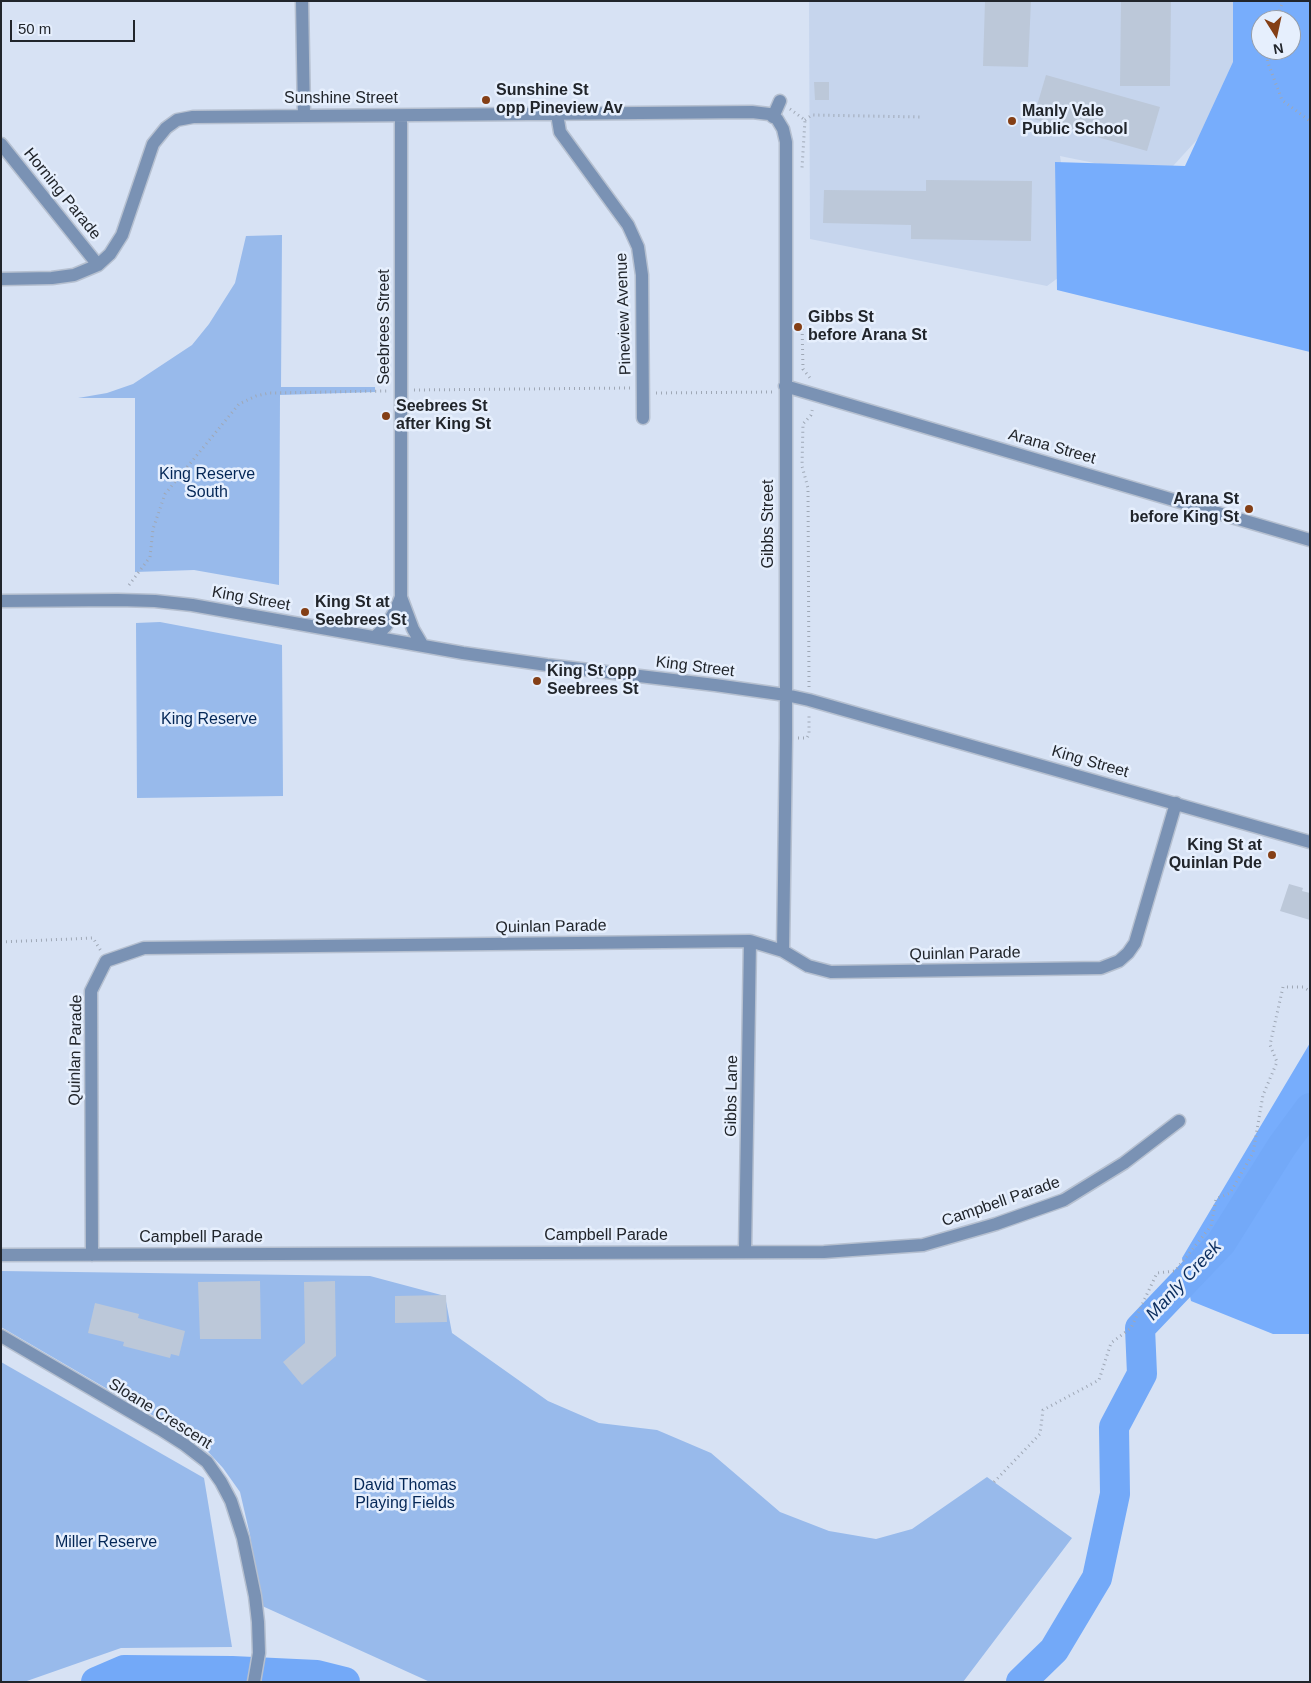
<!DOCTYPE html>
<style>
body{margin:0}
#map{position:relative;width:1311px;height:1683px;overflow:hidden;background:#d7e2f4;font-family:Helvetica,sans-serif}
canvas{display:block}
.frame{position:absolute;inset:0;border:2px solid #21252b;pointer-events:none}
.north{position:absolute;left:1251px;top:10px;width:50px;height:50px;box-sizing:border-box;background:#e6effd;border:1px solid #979ea9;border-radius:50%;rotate:170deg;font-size:14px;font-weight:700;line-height:20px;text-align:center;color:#21252b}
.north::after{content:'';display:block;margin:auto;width:18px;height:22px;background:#843f16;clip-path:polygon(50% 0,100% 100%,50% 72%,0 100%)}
.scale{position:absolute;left:10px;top:20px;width:125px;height:22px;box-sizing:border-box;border:2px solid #21252b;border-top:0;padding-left:6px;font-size:15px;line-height:18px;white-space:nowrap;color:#21252b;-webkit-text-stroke:4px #e6effd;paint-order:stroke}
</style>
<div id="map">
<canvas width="1311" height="1683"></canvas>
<div class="frame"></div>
<div class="north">N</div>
<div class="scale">50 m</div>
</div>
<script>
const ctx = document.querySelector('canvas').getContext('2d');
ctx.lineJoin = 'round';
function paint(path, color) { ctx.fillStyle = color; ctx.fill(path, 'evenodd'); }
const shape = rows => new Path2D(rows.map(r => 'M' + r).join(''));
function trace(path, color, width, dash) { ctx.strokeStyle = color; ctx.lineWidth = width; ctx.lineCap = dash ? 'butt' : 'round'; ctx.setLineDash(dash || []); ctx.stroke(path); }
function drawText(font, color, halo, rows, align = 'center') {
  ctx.font = font + ' Helvetica,sans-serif'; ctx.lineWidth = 5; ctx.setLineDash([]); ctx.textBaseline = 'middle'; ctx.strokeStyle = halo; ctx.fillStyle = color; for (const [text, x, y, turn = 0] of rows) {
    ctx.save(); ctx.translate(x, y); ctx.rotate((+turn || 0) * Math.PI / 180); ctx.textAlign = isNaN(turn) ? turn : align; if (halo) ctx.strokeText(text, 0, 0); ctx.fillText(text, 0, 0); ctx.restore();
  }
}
paint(shape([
 [809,1,1248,1,1246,86,1163,177,1060,156,1077,264,1047,286,810,239]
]), '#c6d5ed');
paint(shape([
 [282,235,281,387,375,387,375,392,280,395,279,585,194,570,135,572,135,398,78,398,107,393,133,384,192,345,209,324,235,283,246,236],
 [160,622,282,645,283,796,137,798,136,623],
 [1,1271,370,1276,445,1296,452,1333,548,1401,599,1423,657,1430,711,1453,780,1512,829,1531,876,1539,912,1529,987,1477,1072,1538,963,1682,430,1682,260,1605,250,1535,240,1492,223,1468,200,1443,1,1327],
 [1,1362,204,1478,232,1647,121,1648,24,1682,1,1682]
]), '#98baeb');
paint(shape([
 [1233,1,1310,1,1310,352,1057,290,1055,162,1185,166,1233,62],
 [1261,20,1291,20,1291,50,1261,50],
 [1310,1043,1310,1334,1273,1334,1191,1301,1182,1258]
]), '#77adfc');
trace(shape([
 [96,1682,124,1670,232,1671,317,1675,345,1682],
 [1021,1682,1054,1650,1097,1578,1115,1494,1114,1427,1142,1374,1140,1328,1221,1243,1282,1146,1310,1108]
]), '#73a9f8', 30);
paint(shape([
 [985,1,1031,1,1028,67,983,66],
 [1121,1,1171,1,1170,86,1120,86],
 [1046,75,1160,107,1147,151,1033,119],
 [814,82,829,82,829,100,815,100],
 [926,180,1032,181,1031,241,911,239,911,225,823,223,824,190,926,191],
 [1289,884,1303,888,1302,891,1310,893,1310,920,1280,911],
 [260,1281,261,1339,200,1339,198,1282],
 [335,1281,336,1356,302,1385,283,1362,305,1343,304,1282],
 [446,1295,447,1322,395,1323,395,1296],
 [95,1303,139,1314,138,1318,185,1331,179,1356,171,1354,170,1358,123,1346,124,1342,88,1333]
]), '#bcc8d9');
const minor = shape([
 [302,1,304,115],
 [557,114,560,132,628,225,638,247,642,275,643,418],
 [401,116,401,597,413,629,423,646],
 [773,117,780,101],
 [1,144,98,265],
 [1,279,52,278,74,275,98,265,110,254,122,235,153,144,166,128,177,120,193,117,752,112,769,114,777,119,783,129,786,142,786,738,783,951],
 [785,386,1310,540],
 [1,601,118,600,155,601,192,605,463,653,547,665,715,685,786,695,809,700,1310,842],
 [375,637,386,626,395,611,401,597],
 [745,1251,750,941],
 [1,1255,824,1252,923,1245,996,1224,1064,1200,1124,1163,1179,1121],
 [92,1255,91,991,106,961,144,948,750,941,783,951,808,966,831,972,1101,968,1119,961,1128,953,1135,943,1176,803],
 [1,1336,160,1429,185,1445,207,1462,221,1482,231,1501,243,1538,255,1596,258,1622,259,1653,254,1682]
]);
trace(minor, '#b6c0d0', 15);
trace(shape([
 [1276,20,1283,1],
 [1266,50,1268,63,1282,100,1310,121],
 [790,109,805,120,802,168],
 [805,120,812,115,922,117],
 [802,324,803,369,810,378],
 [414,390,630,388],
 [656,393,772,392],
 [129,585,150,557,153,529,165,494,239,404,256,396,269,393,387,391],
 [809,687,808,488,802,466,803,424,811,415,813,407],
 [798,738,807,738,809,734,809,713],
 [1,942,93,938,101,951],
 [994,1482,1040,1434,1043,1410,1099,1380,1111,1343,1131,1328,1157,1273,1175,1271,1211,1226,1216,1199,1230,1193,1253,1153,1263,1095,1277,1062,1270,1045,1283,987,1303,987,1310,991]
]), '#9fa8b6', 3, [1, 4]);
trace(minor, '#7a92b4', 12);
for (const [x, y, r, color] of [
 [486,100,5,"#843f16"],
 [1012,121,5,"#843f16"],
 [798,327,5,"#843f16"],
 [386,416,5,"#843f16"],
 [1249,509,5,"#843f16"],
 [305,612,5,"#843f16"],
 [537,681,5,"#843f16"],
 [1272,855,5,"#843f16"]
]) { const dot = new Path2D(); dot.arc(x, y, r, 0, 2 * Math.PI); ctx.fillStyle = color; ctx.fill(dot); trace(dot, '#e6effd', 2); }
drawText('bold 16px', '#21252b', '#e6effd', [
 ["Sunshine St",496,91],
 ["opp Pineview Av",496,109],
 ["Manly Vale",1022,112],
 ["Public School",1022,130],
 ["Gibbs St",808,318],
 ["before Arana St",808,336],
 ["Seebrees St",396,407],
 ["after King St",396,425],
 ["Arana St",1239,500,"right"],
 ["before King St",1239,518,"right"],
 ["King St at",315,603],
 ["Seebrees St",315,621],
 ["King St opp",547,672],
 ["Seebrees St",547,690],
 ["King St at",1262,846,"right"],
 ["Quinlan Pde",1262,864,"right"]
], 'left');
drawText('16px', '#21252b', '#e6effd', [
 ["Sunshine Street",341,99],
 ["Horning Parade",62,194,51],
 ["Pineview Avenue",624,314,-92],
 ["Seebrees Street",385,327,-90],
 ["Arana Street",1052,447,16],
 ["Gibbs Street",769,524,-90],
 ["King Street",251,599,10],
 ["King Street",695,667,7],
 ["King Street",1090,762,16],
 ["Quinlan Parade",551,927,-1],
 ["Quinlan Parade",965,954,-1],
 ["Quinlan Parade",76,1050,-89],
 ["Gibbs Lane",732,1096,-89],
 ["Campbell Parade",1001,1202,-19],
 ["Campbell Parade",606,1236],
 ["Campbell Parade",201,1238],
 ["Sloane Crescent",160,1414,32]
]);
drawText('16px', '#042757', '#e6effd', [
 ["King Reserve",207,475],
 ["South",207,493],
 ["King Reserve",209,720],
 ["David Thomas",405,1486],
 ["Playing Fields",405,1504],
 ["Miller Reserve",106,1543]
]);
drawText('italic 18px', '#0b2d5e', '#e6effd', [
 ["Manly Creek",1184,1281,-47]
]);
</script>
